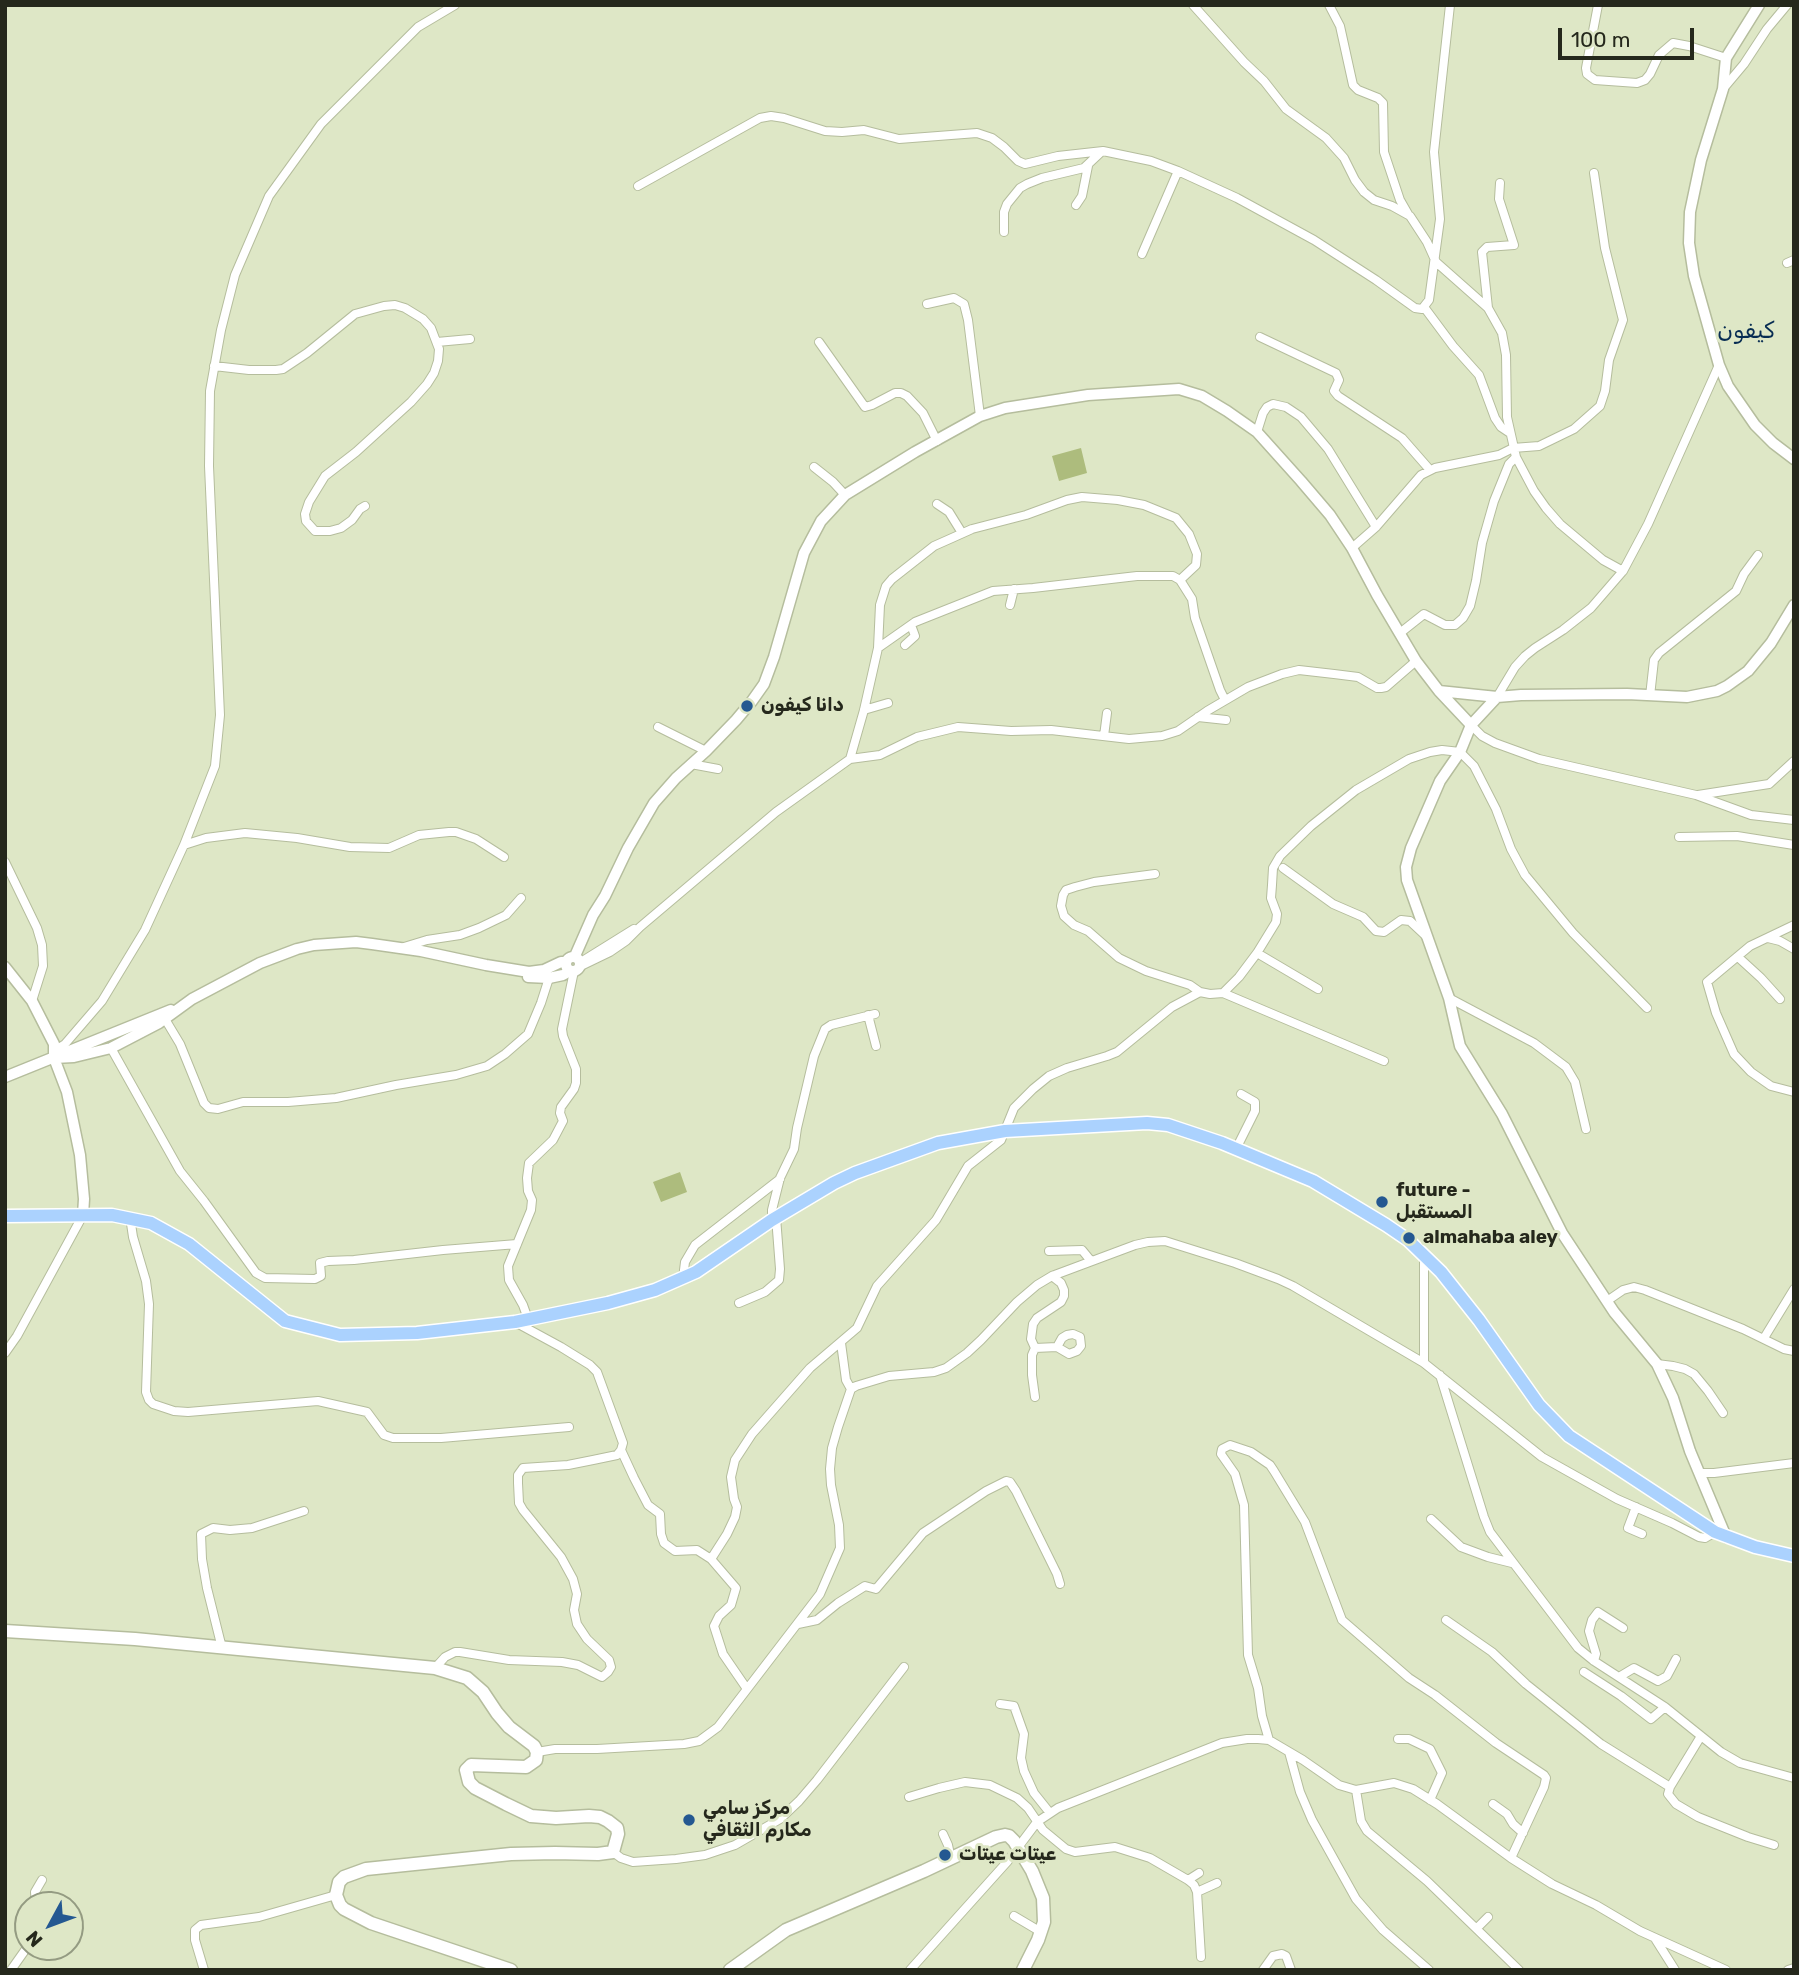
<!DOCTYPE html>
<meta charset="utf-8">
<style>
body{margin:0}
#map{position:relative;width:1799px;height:1975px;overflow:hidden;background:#dee7c6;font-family:Rubik,sans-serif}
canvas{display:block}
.frame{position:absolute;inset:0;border:7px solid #25281c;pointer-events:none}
.north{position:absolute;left:14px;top:1891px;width:70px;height:70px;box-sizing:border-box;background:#dee7c6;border:2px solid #949b82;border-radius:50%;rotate:229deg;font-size:19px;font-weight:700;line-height:28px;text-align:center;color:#25281c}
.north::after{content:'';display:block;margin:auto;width:24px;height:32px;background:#245891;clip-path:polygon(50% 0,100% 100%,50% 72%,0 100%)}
.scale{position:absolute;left:1558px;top:28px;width:136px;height:32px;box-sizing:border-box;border:4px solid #25281c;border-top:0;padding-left:9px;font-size:21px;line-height:24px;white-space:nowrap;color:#25281c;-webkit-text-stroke:5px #dee7c6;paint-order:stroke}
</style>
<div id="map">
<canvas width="1799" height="1975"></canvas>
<div class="frame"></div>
<div class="north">N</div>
<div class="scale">100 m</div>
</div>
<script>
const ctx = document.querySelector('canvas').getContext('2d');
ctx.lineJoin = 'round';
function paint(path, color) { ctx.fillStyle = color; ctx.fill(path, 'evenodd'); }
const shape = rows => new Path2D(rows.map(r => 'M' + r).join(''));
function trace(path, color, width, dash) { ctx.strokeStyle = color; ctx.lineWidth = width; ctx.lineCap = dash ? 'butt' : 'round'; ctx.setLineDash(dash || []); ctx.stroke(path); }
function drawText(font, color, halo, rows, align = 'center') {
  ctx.font = font + ' Rubik,"Noto Sans Arabic",sans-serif'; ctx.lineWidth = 6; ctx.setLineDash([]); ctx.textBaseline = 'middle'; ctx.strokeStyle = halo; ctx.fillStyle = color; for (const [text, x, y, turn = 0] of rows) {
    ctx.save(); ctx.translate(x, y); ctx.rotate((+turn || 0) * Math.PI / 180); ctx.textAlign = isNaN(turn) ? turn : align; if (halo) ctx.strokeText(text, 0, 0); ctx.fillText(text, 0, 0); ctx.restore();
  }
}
paint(shape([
 [1081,448,1087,473,1059,481,1052,456],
 [680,1172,687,1192,661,1202,653,1182]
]), '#adbc7d');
const minor = shape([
 [1193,5,1244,62,1264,81,1286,109,1326,138,1344,158,1355,180,1364,192,1374,200,1392,206,1410,216,1427,242,1436,262,1488,308,1502,333,1506,355,1507,417,1516,457,1509,464,1494,501,1482,543,1476,581,1470,606,1463,618,1455,625,1445,625,1424,614,1400,633],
 [1329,5,1340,26,1353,85,1358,90,1378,98,1383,103,1384,152,1400,200,1408,214],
 [1598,5,1586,68,1587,74,1595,80,1637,83,1645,80,1650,74,1659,55,1673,43,1689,46,1726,58],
 [1723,89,1744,64,1767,29,1787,5],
 [638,186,760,118,771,116,784,118,825,131,842,132,864,130,899,139,977,133,992,138,1004,147,1018,161,1025,164,1058,156,1103,151,1151,161,1178,171,1237,198,1314,240,1376,280,1415,308,1422,309,1429,300,1440,219,1434,152,1450,5],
 [1076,205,1082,196,1088,166],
 [1004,232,1004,212,1007,204,1020,188,1027,184,1042,178,1084,168,1101,152],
 [1142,254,1178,171],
 [1787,263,1794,260],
 [927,304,954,298,964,304,968,320,980,416],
 [1424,307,1453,346,1479,375,1495,418,1501,427,1510,433],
 [1488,308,1482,252,1487,247,1514,245,1499,199,1500,183],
 [1260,337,1336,373,1339,380,1334,391,1338,396,1402,438,1430,470],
 [437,342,470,339],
 [819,342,865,407,872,405,895,393,901,393,907,396,923,413,937,441],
 [214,366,249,370,276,370,283,369,307,353,355,314,384,306,395,305,405,308,423,319,431,328,439,349,438,361,434,373,427,384,411,402,356,452,325,476,309,502,305,514,306,521,315,531,330,531,341,528,352,520,360,509,365,506],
 [1257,432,1263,413,1267,407,1273,404,1286,407,1301,417,1328,449,1376,527],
 [1516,457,1534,491,1546,508,1560,524,1603,560,1623,571],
 [814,467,833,482,845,495],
 [937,504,949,512,962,533],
 [1352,548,1376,527,1421,475,1435,468,1499,455,1513,448,1539,446,1574,429,1600,406,1605,391,1609,360,1623,320,1605,248,1594,173],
 [1010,605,1014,589],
 [905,645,915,636,911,625],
 [878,648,880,605,886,586,892,579,934,546,952,538,972,529,1026,515,1067,500,1082,497,1118,500,1144,505,1176,518,1189,534,1197,554,1196,565,1180,580],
 [1650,696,1654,660,1659,653,1736,591,1744,574,1758,555],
 [1497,697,1515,667,1525,656,1535,648,1563,630,1591,608,1623,571,1648,524,1719,365],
 [864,710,888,703],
 [1198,717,1226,720],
 [1471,725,1482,736,1495,743,1539,759,1696,795,1751,815,1794,820],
 [658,727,706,751],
 [1104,736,1107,713],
 [850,759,864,710,878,648,915,622,993,591,1033,588,1137,576,1173,576,1180,580,1192,599,1195,618,1220,690,1225,700],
 [691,764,718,769],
 [1698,795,1769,784,1794,761],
 [1679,837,1737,836,1794,845],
 [184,845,206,838,245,833,297,838,350,847,389,848,419,835,449,832,456,832,476,839,504,857],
 [5,862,37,928,42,945,43,966,32,1001],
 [1283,868,1333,904,1363,917,1376,931,1384,932,1401,920,1410,921,1426,936],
 [1155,874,1094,882,1075,887,1066,890,1063,895,1061,906,1064,916,1074,925,1088,931,1119,958,1146,971,1190,985,1200,992],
 [1794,925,1750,946,1707,982,1716,1013,1734,1054,1751,1072,1771,1086,1794,1092],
 [1768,938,1780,941,1794,949],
 [404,947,427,940,460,935,479,928,506,915,521,898],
 [1257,953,1318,989],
 [1738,957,1761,978,1780,999],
 [581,962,634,929],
 [581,966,610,952,626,941,640,927,776,812,850,759,880,755,917,737,958,727,1011,731,1051,730,1129,739,1162,736,1178,731,1207,711,1248,687,1282,674,1299,670,1334,674,1358,677,1377,688,1381,688,1386,687,1416,661],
 [1223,993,1239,977,1257,953,1276,922,1277,914,1271,898,1272,885,1273,868,1280,856,1311,826,1356,790,1409,759,1430,752,1442,750,1460,752,1474,766,1496,809,1511,849,1525,875,1573,933,1647,1008],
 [1449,998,1534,1043,1566,1067,1575,1082,1586,1129],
 [868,1015,876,1046],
 [165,1019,180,1044,204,1103,209,1108,218,1109,243,1102,288,1102,336,1098,396,1085,456,1075,487,1066,505,1054,528,1034,541,1003,549,978],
 [111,1048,180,1171,204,1201,256,1273,265,1278,315,1279,321,1276,320,1263,328,1261,354,1260,443,1250,517,1244],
 [54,1051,65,1044,102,1001,145,930,184,845,215,766,220,715,209,466,210,391,221,330,235,275,269,196,321,124,418,27,455,5],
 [1236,1149,1255,1111,1255,1102,1241,1094],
 [130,1217,133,1237,146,1281,149,1304,146,1392,149,1400,153,1404,174,1411,188,1412,318,1401,367,1412,384,1435,393,1438,441,1438,569,1427],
 [772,1220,772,1210,780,1178,794,1149,797,1128,814,1056,825,1029,831,1025,875,1014],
 [1049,1251,1082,1250,1091,1261],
 [1424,1255,1424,1363],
 [683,1278,685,1262,695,1245,780,1179],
 [1607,1301,1623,1290,1634,1287,1645,1290,1743,1329,1784,1349,1794,1351],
 [739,1303,765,1292,779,1280,780,1269,776,1217],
 [528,1319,523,1305,509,1280,508,1266,531,1210,532,1200,528,1191,527,1178,529,1163,553,1140,563,1121,560,1113,561,1107,574,1089,576,1083,576,1069,563,1036,562,1029,574,971],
 [515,1322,561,1347,590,1365,597,1372,623,1443,621,1450,634,1478,648,1505,660,1514,661,1534,664,1543,675,1551,697,1550,711,1559,736,1588,731,1605,719,1616,714,1626,723,1654,747,1689],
 [1764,1338,1794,1289],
 [841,1343,846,1380,851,1389,856,1386,889,1376,934,1372,946,1368,967,1353,981,1340,1017,1302,1037,1285,1052,1276,1135,1245,1148,1242,1165,1241,1235,1263,1278,1279,1293,1286,1424,1363,1542,1457,1617,1499,1672,1523,1699,1537,1705,1538,1715,1532],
 [1035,1348,1057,1347,1069,1354,1077,1351,1081,1346,1080,1337,1073,1334,1067,1335,1062,1338,1057,1347],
 [5,1353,17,1336,83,1215],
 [1657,1364,1673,1366,1685,1369,1694,1374,1708,1391,1723,1413],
 [1440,1375,1484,1517,1490,1532,1578,1648,1594,1661,1665,1707,1721,1752,1740,1763,1794,1778],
 [1035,1397,1032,1375,1032,1355,1035,1348,1031,1339,1033,1324,1037,1318,1061,1302,1064,1296,1064,1290,1061,1283,1052,1276],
 [1699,1473,1714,1473,1794,1463],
 [1636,1507,1628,1528,1642,1534],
 [1431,1519,1461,1547,1488,1557,1512,1563],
 [711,1559,727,1534,735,1517,737,1507,734,1499,731,1477,735,1460,752,1434,810,1368,857,1328,877,1286,936,1220,968,1166,1001,1140,1014,1108,1033,1089,1049,1076,1067,1068,1107,1056,1117,1052,1172,1007,1200,992,1210,994,1223,993,1384,1061],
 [1446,1620,1492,1652,1526,1684,1601,1744,1670,1787],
 [798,1624,817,1620,838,1603,865,1586,876,1589,923,1533,986,1491,1006,1481,1010,1482,1016,1491,1057,1574,1060,1584],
 [222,1648,207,1588,202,1559,201,1534,213,1528,230,1530,252,1528,304,1511],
 [1594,1661,1596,1654,1589,1631,1592,1620,1598,1612,1623,1628],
 [435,1668,445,1657,455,1652,460,1652,509,1660,562,1662,578,1665,602,1677,608,1672,611,1667,609,1660,587,1639,577,1624,574,1610,577,1594,573,1579,561,1557,523,1510,519,1503,518,1483,518,1475,523,1468,568,1465,593,1460,617,1455,621,1450],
 [1584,1672,1621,1696,1651,1719,1665,1707],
 [1619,1677,1634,1668,1658,1681,1667,1676,1676,1659],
 [1000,1704,1014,1706,1024,1734,1021,1758,1024,1771,1034,1793,1050,1813],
 [1701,1736,1670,1787,1668,1794,1676,1804,1698,1817,1748,1837,1774,1845],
 [1398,1739,1409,1739,1430,1749,1442,1773,1430,1800],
 [1269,1740,1262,1716,1258,1688,1248,1655,1244,1505,1235,1474,1221,1454,1222,1449,1230,1445,1251,1452,1270,1465,1274,1471,1305,1522,1342,1620,1409,1678,1435,1695,1496,1743,1544,1775,1546,1778,1544,1787,1511,1858],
 [537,1752,555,1749,597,1749,684,1744,699,1741,718,1727,820,1594,840,1548,839,1525,831,1485,830,1469,832,1448,838,1427,851,1389],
 [1289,1752,1300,1792,1312,1820,1356,1899,1383,1930,1429,1970],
 [1356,1790,1361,1821,1367,1831,1427,1881,1519,1970],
 [909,1797,939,1788,965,1782,990,1785,1017,1798,1028,1808,1043,1830,1066,1849,1075,1852,1115,1847,1150,1858,1188,1880,1194,1885,1197,1892,1201,1957],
 [1493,1804,1507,1814,1513,1824,1523,1833],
 [943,1834,948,1845,951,1859],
 [613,1852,621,1858,633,1862,676,1859,705,1855,735,1845,780,1819,799,1801,817,1780,904,1667],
 [1188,1880,1199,1873],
 [1197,1892,1217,1883],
 [36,1905,35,1892,42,1880],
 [1014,1916,1041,1932],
 [1477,1928,1488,1917],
 [1656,1940,1675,1970],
 [11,1970,28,1946],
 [204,1970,195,1940,195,1930,201,1925,259,1917,336,1895],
 [910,1970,1007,1862,1037,1822,1058,1808,1222,1743,1247,1739,1258,1739,1269,1740,1303,1760,1339,1785,1356,1790,1394,1783,1413,1789,1437,1804,1511,1858,1552,1884,1596,1905,1640,1931,1726,1970],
 [1263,1970,1273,1956,1282,1954,1286,1956,1291,1970],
 [1788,1970,1794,1968]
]);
const tertiary = shape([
 [1759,5,1726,58,1723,89,1701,160,1690,212,1689,243,1694,276,1719,365,1728,386,1755,425,1773,443,1794,459],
 [1439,691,1497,697,1521,695,1627,694,1687,697,1717,691,1727,686,1748,671,1771,643,1794,605],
 [1497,697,1471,725,1460,752,1440,781,1411,848,1406,867,1407,880,1449,998,1460,1046,1502,1114,1562,1233,1614,1312,1657,1364,1673,1398,1690,1451,1726,1537],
 [575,956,593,915,605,896,628,848,654,803,676,778,706,751,736,720,752,701,764,684,774,657,804,553,821,521,845,495,915,452,980,416,1005,408,1088,395,1179,389,1202,396,1227,411,1257,432,1301,481,1330,515,1352,548,1377,595,1416,661,1439,691,1471,725],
 '566 964a7 7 0 1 1 14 0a7 7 0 1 1-14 0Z',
 [5,967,32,1001,54,1044,54,1058,67,1092,80,1155,84,1199,83,1215],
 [528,977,549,978,563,975,570,971],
 [54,1058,74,1057,111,1048,159,1023,192,999,260,963,297,949,314,945,356,942,372,944,421,951,486,965,529,972,544,970,561,962,566,962],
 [5,1077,171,1010]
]);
const secondary = shape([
 [5,1631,135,1639,435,1668,467,1678,483,1692,497,1713,509,1727,534,1746,537,1752,536,1760,526,1767,471,1765,466,1770,469,1782,475,1788,506,1804,531,1816,556,1818,589,1816,600,1817,608,1821,617,1828,618,1834,613,1852,598,1854,555,1853,511,1854,366,1869,344,1877,339,1882,336,1895,340,1905,344,1909,371,1923,511,1970],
 [730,1970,786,1930,924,1871,996,1837,1005,1835,1009,1836,1014,1841,1032,1871,1043,1898,1044,1922,1038,1940,1023,1970]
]);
const primary = shape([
 [5,1216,112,1215,151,1223,189,1244,285,1321,340,1335,417,1333,515,1322,608,1303,655,1290,696,1272,772,1220,834,1183,855,1173,938,1143,1005,1131,1147,1123,1168,1125,1222,1143,1313,1181,1386,1225,1408,1240,1441,1272,1479,1320,1539,1405,1569,1436,1715,1532,1755,1547,1794,1556]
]);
trace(minor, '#b5bd9d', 10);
trace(tertiary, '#b5bd9d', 13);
trace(secondary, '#b5bd9d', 15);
trace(primary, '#fff', 15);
trace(minor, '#fff', 8);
trace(tertiary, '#fff', 10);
trace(secondary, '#fff', 12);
trace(primary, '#abd2fe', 12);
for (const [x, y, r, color] of [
 [747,706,7,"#245891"],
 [1382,1202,7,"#245891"],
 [1409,1238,7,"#245891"],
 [689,1820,7,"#245891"],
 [945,1855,7,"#245891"]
]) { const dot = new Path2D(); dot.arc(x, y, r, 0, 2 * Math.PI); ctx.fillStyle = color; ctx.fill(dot); trace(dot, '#dee7c6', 2.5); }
drawText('bold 19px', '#25281c', '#dee7c6', [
 ["دانا كيفون",761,706],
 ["future -",1396,1191],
 ["المستقبل",1396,1213],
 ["almahaba aley",1423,1238],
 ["مركز سامي",703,1809],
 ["مكارم الثقافي",703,1831],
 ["عيتات عيتات",959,1855]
], 'left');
drawText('23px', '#072c52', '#dee7c6', [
 ["كيفون",1746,331]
]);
</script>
